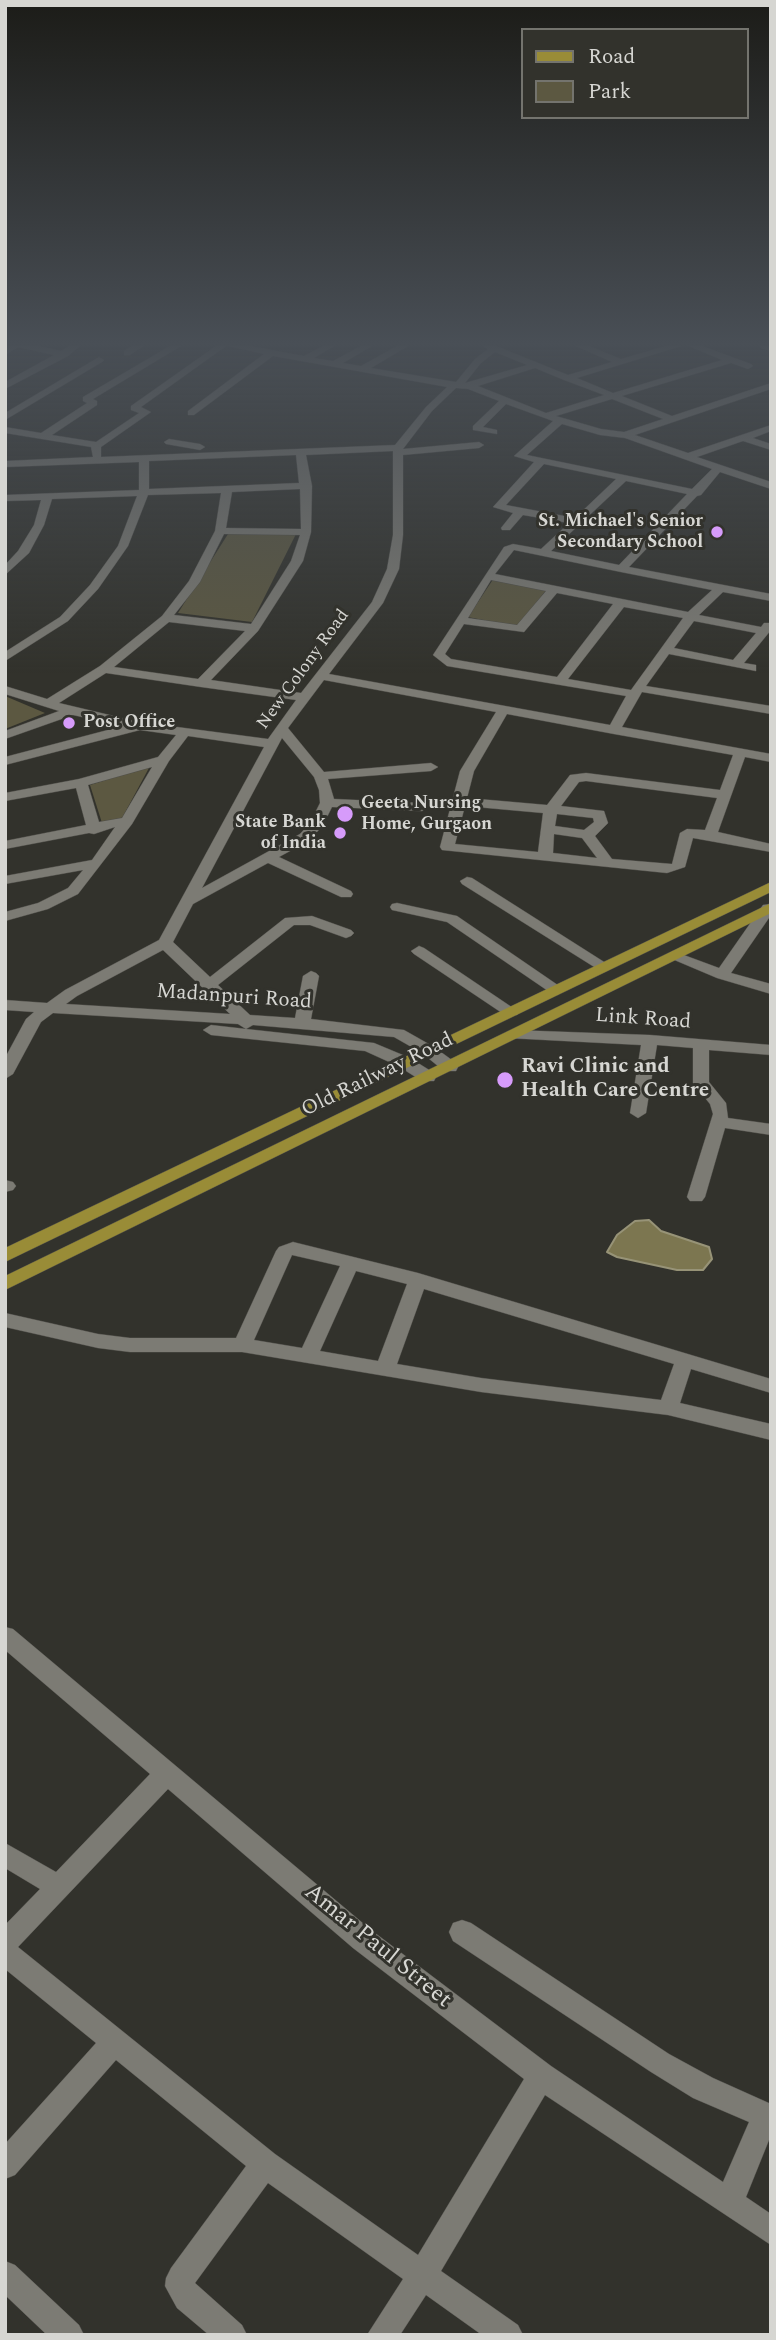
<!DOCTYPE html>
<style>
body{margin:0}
#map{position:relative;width:776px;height:2340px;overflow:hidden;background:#32322c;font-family:Spectral,serif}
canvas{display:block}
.frame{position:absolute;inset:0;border:7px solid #d6d6d2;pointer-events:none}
.legend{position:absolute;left:521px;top:28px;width:228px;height:91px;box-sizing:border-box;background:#32322c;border:2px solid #74746e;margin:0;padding:9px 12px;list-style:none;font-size:21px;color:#d6d6d2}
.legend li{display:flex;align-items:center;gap:14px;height:35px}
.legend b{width:35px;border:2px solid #74746e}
</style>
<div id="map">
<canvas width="776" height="2340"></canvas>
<div class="frame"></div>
<ul class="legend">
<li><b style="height:9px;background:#998c37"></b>Road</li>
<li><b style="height:19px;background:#5c5841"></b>Park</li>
</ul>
</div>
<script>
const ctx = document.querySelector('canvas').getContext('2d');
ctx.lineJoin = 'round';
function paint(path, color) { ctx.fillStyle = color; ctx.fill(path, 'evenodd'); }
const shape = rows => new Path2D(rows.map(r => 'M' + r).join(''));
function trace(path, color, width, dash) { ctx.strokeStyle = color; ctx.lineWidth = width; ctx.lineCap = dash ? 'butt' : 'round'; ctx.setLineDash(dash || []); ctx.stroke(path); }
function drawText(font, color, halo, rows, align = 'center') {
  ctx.font = font + ' Spectral,serif'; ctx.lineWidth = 6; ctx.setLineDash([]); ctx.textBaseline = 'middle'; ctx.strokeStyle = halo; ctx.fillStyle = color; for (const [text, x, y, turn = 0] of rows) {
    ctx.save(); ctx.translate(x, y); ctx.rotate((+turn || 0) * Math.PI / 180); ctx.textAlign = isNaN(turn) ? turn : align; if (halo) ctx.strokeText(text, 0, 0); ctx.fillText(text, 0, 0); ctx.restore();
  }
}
paint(shape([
 [228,534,296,534,252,622,178,613],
 [494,578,547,589,517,627,468,617],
 [5,696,45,713,5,729],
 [150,766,121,820,102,823,90,785]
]), '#5c5841');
const water = shape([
 [649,1220,661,1231,709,1247,712,1259,703,1270,677,1270,617,1257,607,1252,617,1235,635,1221,649,1220]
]);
paint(water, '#7c7650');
trace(water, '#979377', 2);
const minor = shape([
 [8,346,38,346,61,351,69,346,80,346,68,356,5,389,5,382,54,355,18,347,5,355,5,348,8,346],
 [132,346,143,346,130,355,124,355,124,351,132,346],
 [170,346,181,346,93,399,97,401,97,405,52,435,96,442,139,413,131,410,131,406,216,346,226,346,141,407,151,412,101,447,101,457,395,445,426,407,447,387,273,356,194,415,188,415,188,411,264,354,229,346,250,346,304,356,323,346,334,346,314,358,333,361,361,346,372,346,343,363,361,366,397,346,408,346,371,368,456,382,475,359,488,349,483,346,496,346,568,375,612,362,576,346,589,346,621,359,666,346,681,346,577,378,613,393,722,360,689,346,702,346,751,364,753,366,748,369,731,363,622,396,672,416,771,383,771,389,635,435,688,453,771,425,771,431,753,438,771,444,771,450,743,441,697,457,771,482,771,489,720,472,701,495,697,496,629,567,771,594,771,601,723,592,699,615,761,627,764,623,771,623,771,630,744,663,756,665,756,671,669,654,646,686,771,706,771,714,642,692,622,727,771,754,771,762,745,757,718,832,771,844,771,852,693,838,685,867,667,873,442,850,440,847,460,771,496,712,324,680,288,728,324,772,431,763,438,767,431,771,328,779,334,799,422,803,429,807,422,811,332,807,323,825,310,840,279,857,351,891,353,894,351,897,341,897,268,863,193,904,173,942,210,977,285,918,312,916,351,930,354,933,351,936,346,938,310,925,294,925,218,985,250,1015,295,1018,303,976,311,971,316,973,319,976,311,1019,404,1030,434,1047,456,1063,458,1067,456,1071,444,1071,422,1053,394,1037,253,1025,246,1029,374,1043,410,1058,434,1073,436,1077,434,1081,422,1081,398,1066,365,1051,211,1035,203,1030,211,1025,246,1029,238,1024,53,1013,41,1022,13,1074,5,1079,5,1058,26,1019,34,1012,5,1010,5,1000,47,1003,65,990,159,940,264,747,188,736,169,761,132,824,78,894,48,909,5,921,5,912,38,903,68,888,83,870,5,884,5,876,92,860,115,827,94,834,89,833,5,849,5,841,86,825,76,788,5,801,5,793,79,779,158,757,176,735,140,730,5,765,5,757,123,726,73,715,5,739,5,731,59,711,5,694,5,686,47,699,100,666,162,616,189,581,215,531,221,493,148,495,128,546,98,589,68,621,5,661,5,652,60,617,90,585,118,546,137,496,52,499,44,525,29,553,5,575,5,565,18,551,34,525,41,500,5,501,5,495,139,490,139,462,5,467,5,461,93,457,91,447,5,433,5,427,41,433,87,403,83,401,83,397,170,346],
 [495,352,527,365,465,383,481,363,495,352],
 [535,368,564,380,604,395,546,413,478,386,535,368],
 [456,388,468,389,499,401,473,426,473,430,497,434,497,430,483,427,506,404,553,421,514,456,534,462,493,507,513,513,501,528,502,530,510,530,523,515,569,523,541,549,513,544,504,547,433,655,447,666,626,696,610,725,329,674,383,603,399,569,403,535,403,455,479,448,484,445,479,442,403,449,432,411,456,388],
 [612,399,663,419,624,432,601,429,556,416,612,399],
 [562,424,600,435,625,438,712,469,692,489,527,455,562,424],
 [393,451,393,535,387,569,372,602,301,693,211,680,258,631,303,561,311,532,312,486,306,455,393,451],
 [296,455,299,483,149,489,149,461,296,455],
 [544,464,616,479,575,518,506,505,544,464],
 [626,481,687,494,619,565,551,551,626,481],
 [300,489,301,529,226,528,232,492,300,489],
 [224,534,300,535,291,561,251,624,174,615,200,582,224,534],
 [514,550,621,572,712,590,688,612,495,574,514,550],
 [491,580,546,591,517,625,468,618,491,580],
 [557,593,613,604,557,677,451,659,445,654,464,624,524,632,557,593],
 [624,607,683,618,631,690,568,679,624,607],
 [694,621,756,633,733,660,674,648,694,621],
 [169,622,245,631,198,679,114,667,169,622],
 [106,673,201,687,296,700,268,739,139,722,59,703,106,673],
 [507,714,614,734,733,755,720,790,586,773,570,775,547,805,467,798,474,771,507,714],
 [282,738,314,777,319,790,320,803,310,823,300,834,202,888,282,738],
 [152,767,122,818,99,822,88,785,152,767],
 [586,781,717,798,705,830,687,829,680,833,672,864,612,859,595,836,608,823,604,811,561,806,579,782,586,781],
 [465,806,543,813,538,852,455,844,465,806],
 [557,814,593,818,594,822,584,830,555,826,557,814],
 [554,834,582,838,597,858,553,853,554,834],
 [163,950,230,1014,66,1004,77,996,163,950],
 [760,346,771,346,771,351,761,348,760,346],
 [99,357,104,360,102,362,5,420,5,413,99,357],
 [169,439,200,444,205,447,200,450,166,444,164,442,169,439],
 [467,877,472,878,612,967,604,972,599,970,462,884,460,881,467,877],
 [397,903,457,916,565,990,557,995,551,993,447,922,392,910,390,907,392,904,397,903],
 [771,904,771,915,731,973,771,984,771,994,717,978,665,956,673,951,719,968,763,905,771,904],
 [419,946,424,948,519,1012,517,1015,505,1015,414,954,411,951,419,946],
 [513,1030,650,1035,771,1045,771,1055,709,1050,709,1082,726,1103,728,1118,771,1124,771,1135,725,1128,705,1197,702,1201,690,1201,687,1197,713,1114,710,1104,693,1083,693,1048,657,1045,646,1113,638,1118,630,1113,641,1045,507,1038,505,1035,507,1032,513,1030],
 [5,1180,13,1182,16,1186,13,1190,5,1192,5,1180],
 [293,1242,418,1273,771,1379,771,1393,691,1369,680,1403,771,1424,771,1440,668,1415,481,1392,242,1352,130,1352,98,1348,5,1327,5,1313,98,1334,130,1338,236,1338,276,1251,279,1247,293,1242],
 [292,1255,340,1266,302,1348,254,1340,292,1255],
 [356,1271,407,1284,378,1361,320,1351,356,1271],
 [424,1289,674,1364,661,1400,481,1378,397,1364,424,1289],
 [5,1627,13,1629,371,1930,551,2066,723,2182,749,2122,693,2098,651,2072,453,1941,449,1932,453,1923,462,1920,471,1923,669,2054,713,2078,771,2104,771,2135,746,2197,771,2214,771,2245,545,2095,441,2271,518,2325,523,2335,482,2335,426,2295,400,2335,367,2335,403,2279,268,2183,195,2283,242,2325,247,2335,209,2335,177,2308,165,2286,166,2278,171,2268,246,2166,116,2060,15,2175,5,2179,5,2144,96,2043,5,1969,5,1925,40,1889,5,1868,5,1843,56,1872,150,1774,5,1650,5,1627],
 [168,1789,353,1948,524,2079,418,2255,275,2154,18,1947,168,1789],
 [5,2261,15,2265,79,2325,84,2335,47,2335,5,2295,5,2261]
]);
const major = shape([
 [771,882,771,892,5,1262,5,1248,771,882],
 [771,903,771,913,5,1290,5,1276,771,903]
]);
trace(minor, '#4f4e49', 1);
trace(major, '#4f4e49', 1);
paint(minor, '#7c7b74');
paint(major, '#998c37');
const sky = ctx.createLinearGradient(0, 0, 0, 674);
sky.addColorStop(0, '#1c1c18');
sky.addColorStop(0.51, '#494f56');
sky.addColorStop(1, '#494f5600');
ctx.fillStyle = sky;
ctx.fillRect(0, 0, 776, 674);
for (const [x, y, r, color] of [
 [717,532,7,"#d69bfa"],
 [69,723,7,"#d69bfa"],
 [345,814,9,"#d69bfa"],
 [340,833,7,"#d69bfa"],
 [505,1080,9,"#d69bfa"]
]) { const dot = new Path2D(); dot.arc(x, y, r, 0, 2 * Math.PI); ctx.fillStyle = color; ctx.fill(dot); trace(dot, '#32322c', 2.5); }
drawText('bold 18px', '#d6d6d2', '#32322c', [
 ["St. Michael's Senior",703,522],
 ["Secondary School",703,543],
 ["Post Office",83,723,"left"],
 ["Geeta Nursing",361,804,"left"],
 ["Home, Gurgaon",361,825,"left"],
 ["State Bank",326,823],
 ["of India",326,844]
], 'right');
drawText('18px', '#d6d6d2', '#32322c', [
 ["New Colony Road",304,670,-54]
]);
drawText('21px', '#d6d6d2', '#32322c', [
 ["Madanpuri Road",234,998,4],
 ["Link Road",643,1020,4],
 ["Old Railway Road",378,1076,-26]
]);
drawText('bold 21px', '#d6d6d2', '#32322c', [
 ["Ravi Clinic and",521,1068],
 ["Health Care Centre",521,1092]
], 'left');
drawText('24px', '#d6d6d2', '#32322c', [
 ["Amar Paul Street",377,1947,39]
]);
</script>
